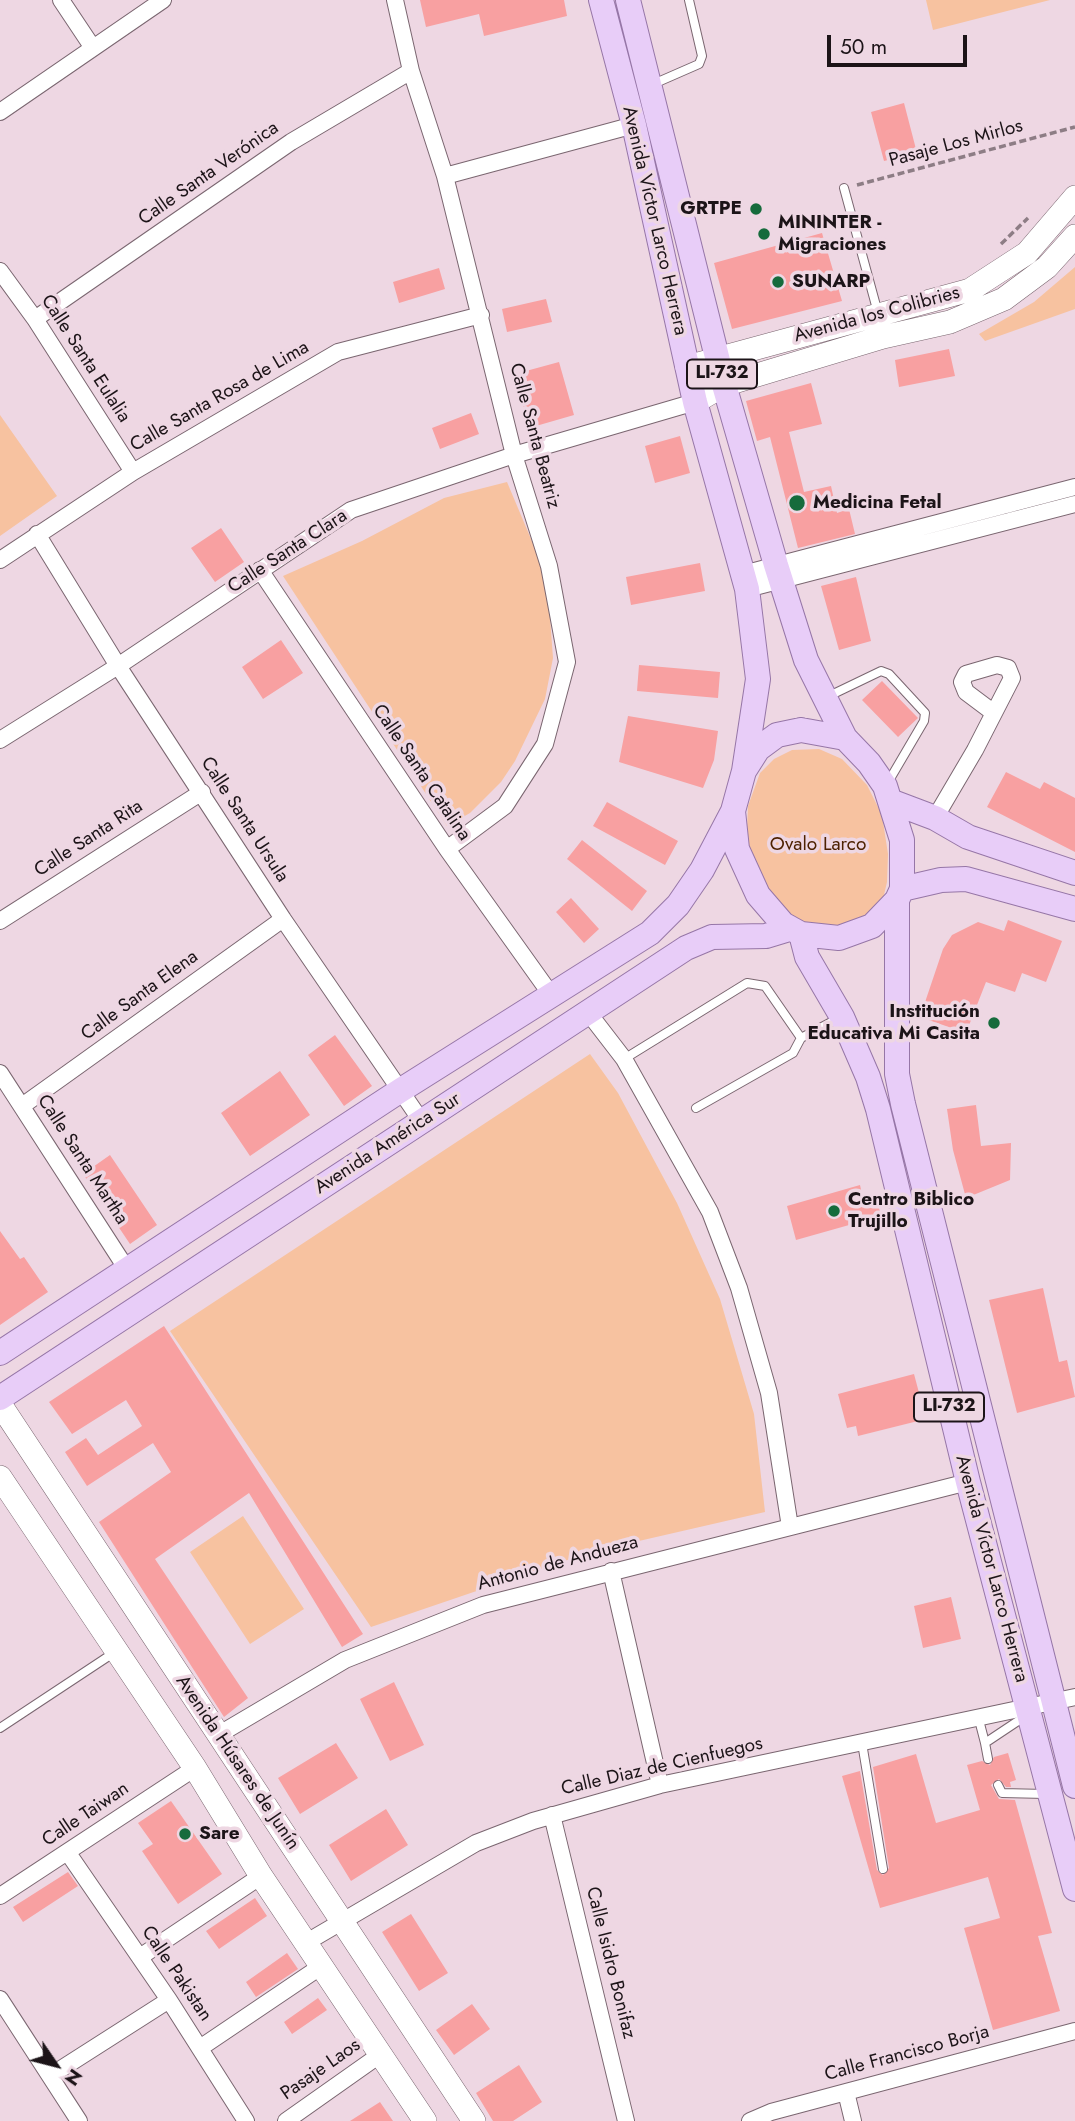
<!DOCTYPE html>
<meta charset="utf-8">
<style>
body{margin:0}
#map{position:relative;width:1075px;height:2121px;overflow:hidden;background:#eed7e3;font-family:Jost,sans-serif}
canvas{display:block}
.north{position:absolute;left:21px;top:2030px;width:70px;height:70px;-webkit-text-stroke:5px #eed7e3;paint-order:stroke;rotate:125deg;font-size:19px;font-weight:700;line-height:28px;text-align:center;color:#1c1418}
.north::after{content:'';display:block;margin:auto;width:24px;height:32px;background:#1c1418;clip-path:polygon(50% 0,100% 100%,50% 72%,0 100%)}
.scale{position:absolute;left:827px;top:35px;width:140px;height:32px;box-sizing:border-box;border:4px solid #1c1418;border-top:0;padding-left:9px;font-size:21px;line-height:24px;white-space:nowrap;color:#1c1418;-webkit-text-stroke:5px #eed7e3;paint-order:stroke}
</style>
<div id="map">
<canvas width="1075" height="2121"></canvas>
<div class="north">N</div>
<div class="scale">50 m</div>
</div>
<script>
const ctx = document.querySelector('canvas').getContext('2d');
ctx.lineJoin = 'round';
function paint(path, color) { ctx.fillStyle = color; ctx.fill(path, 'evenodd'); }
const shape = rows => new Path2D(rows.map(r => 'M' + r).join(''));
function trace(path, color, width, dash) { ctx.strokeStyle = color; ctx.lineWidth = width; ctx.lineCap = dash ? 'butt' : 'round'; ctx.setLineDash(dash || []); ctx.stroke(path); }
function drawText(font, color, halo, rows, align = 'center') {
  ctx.font = font + ' Jost,sans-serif'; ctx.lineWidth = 7; ctx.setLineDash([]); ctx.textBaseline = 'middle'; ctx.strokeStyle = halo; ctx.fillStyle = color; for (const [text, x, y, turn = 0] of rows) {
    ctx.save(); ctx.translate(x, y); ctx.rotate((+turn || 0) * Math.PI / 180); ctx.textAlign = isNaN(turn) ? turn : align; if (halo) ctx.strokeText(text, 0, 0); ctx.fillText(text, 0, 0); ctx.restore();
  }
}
paint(shape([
 [926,0,1050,0,933,30],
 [1075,267,1075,309,985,341,979,334,1034,302],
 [0,415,57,496,0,536],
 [507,482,547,577,553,658,545,699,515,761,501,782,470,813,447,826,283,576,362,541,444,498],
 [819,749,842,759,867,785,882,815,888,854,887,882,881,908,838,941,768,902,750,852,747,828,748,806,760,773,774,759,792,750],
 [590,1054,618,1093,677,1203,720,1299,754,1414,765,1512,591,1552,371,1627,170,1331],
 [243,1516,304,1609,250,1644,190,1552]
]), '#f7c2a0');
paint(shape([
 [420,0,564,0,567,16,484,36,479,14,426,27],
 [904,103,917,153,884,161,871,112],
 [822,233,842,301,732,329,714,263],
 [439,268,445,289,399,303,393,282],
 [546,299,552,322,507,332,502,309],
 [949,349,955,376,899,387,895,360],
 [559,362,574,415,529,428,515,374],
 [811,383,822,424,789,432,804,492,831,486,837,513,849,509,855,534,798,548,770,437,757,441,746,401],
 [471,413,479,434,440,449,432,428],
 [680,436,690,473,655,483,645,446],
 [221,528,244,562,215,582,191,548],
 [700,563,705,591,631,605,626,577],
 [856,577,871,641,839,650,821,586],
 [281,640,303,673,263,699,242,667],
 [639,665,720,672,718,698,637,691],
 [882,681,918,718,898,737,862,700],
 [628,716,718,731,714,760,703,788,619,762],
 [1006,772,1040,789,1044,782,1075,798,1075,852,987,807],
 [607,802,678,841,665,865,593,826],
 [582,840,647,891,632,911,567,859],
 [571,898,599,929,584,943,556,912],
 [1008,920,1062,941,1046,982,1022,973,1015,992,986,982,966,1033,920,1017,943,949,952,935,978,922,1004,931],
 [335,1035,372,1086,344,1106,308,1055],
 [280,1071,310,1115,250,1156,221,1113],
 [976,1105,981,1146,1011,1143,1010,1180,966,1198,953,1150,947,1109],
 [110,1155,157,1225,130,1244,83,1174],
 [860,1185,862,1194,876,1196,881,1216,796,1240,787,1206],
 [0,1231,20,1259,24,1257,48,1292,0,1325],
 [1043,1288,1059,1362,1067,1360,1075,1397,1017,1413,989,1300],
 [164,1326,363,1634,342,1647,249,1493,155,1559,248,1698,224,1717,99,1522,171,1472,153,1443,87,1486,65,1452,86,1438,98,1455,142,1426,126,1400,72,1434,49,1402],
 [914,1374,926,1419,858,1436,856,1426,847,1428,838,1394],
 [951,1597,961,1639,923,1648,914,1606],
 [394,1682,424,1745,390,1761,360,1699],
 [336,1743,358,1778,300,1814,278,1778],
 [1008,1753,1016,1780,1010,1782,1011,1787,1006,1787,999,1779,991,1785,999,1799,1015,1800,1052,1933,1038,1936,1060,2011,993,2030,964,1928,1000,1918,988,1877,880,1908,842,1776,860,1771,877,1870,883,1875,889,1868,873,1767,916,1754,936,1823,980,1810,967,1765,982,1761,990,1765,994,1757],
 [171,1801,222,1874,178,1904,142,1851,153,1844,138,1823],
 [386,1809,408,1845,351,1881,329,1845],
 [68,1872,78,1886,23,1922,13,1907],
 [255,1898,267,1916,219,1949,206,1931],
 [411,1914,448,1973,419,1991,382,1932],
 [287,1953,298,1969,256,1997,246,1982],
 [318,1998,327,2010,292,2034,284,2022],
 [472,2004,490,2029,454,2055,436,2030],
 [519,2065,542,2102,513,2121,493,2121,476,2093],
 [380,2102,393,2121,350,2121]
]), '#f8a0a1');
const lane = shape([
 [651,85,699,64,702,56,689,0],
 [844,188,878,313],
 [829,696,881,671,889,674,925,713,924,721,887,784],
 [801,1038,839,1018],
 [624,1059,747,983,765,986,801,1038,793,1053,696,1108],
 [978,1716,985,1743],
 [0,1728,115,1652],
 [862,1743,883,1869],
 [988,1759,985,1743,1027,1715],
 [998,1785,1002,1793,1046,1794]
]);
const street = shape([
 [61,0,93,48],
 [395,0,411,71,445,176,514,455,549,566,567,662,545,744,505,806,447,849],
 [0,112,163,0],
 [445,176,634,125],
 [0,271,35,319,133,472],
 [35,319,291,142,411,71],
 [37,534,118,666,283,919,422,1122],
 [0,560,133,472,338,352,481,315],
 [260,570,447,849,552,996],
 [743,574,1075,487],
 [747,589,1075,504],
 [0,740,118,666,351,510,514,455,695,402],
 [935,818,975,750,994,713,1012,678,1008,668,997,665,966,674,962,682,966,692,994,713],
 [0,921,202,792],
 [587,1011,624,1059,710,1212,739,1288,769,1393,790,1527],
 [0,1073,128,1271],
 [22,1106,283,919],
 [611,1571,660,1785],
 [218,1735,345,1660,483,1605,968,1482],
 [552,1815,626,2121],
 [68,1853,169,2000,246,2121],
 [0,1896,195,1768],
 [307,1942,476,1843,533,1821,660,1785,1075,1697],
 [140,1957,261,1876],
 [0,1999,79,2121],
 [200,2048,323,1965],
 [50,2076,169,2000],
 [846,2092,853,2121],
 [286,2121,381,2054],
 [750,2121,771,2112,1075,2031]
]);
const secondary = shape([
 [687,367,970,290,1027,253,1075,197],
 [695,402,724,385,883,337,950,322,1004,299,1047,267,1075,236],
 [0,1404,474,2121],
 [0,1477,195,1768,261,1876,425,2121]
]);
const primary = shape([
 [601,0,634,125,695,402,747,589,758,679,744,771],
 [628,0,724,385,776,565,806,660,845,738],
 [801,730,845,738,869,763,885,786,902,840,902,889,897,900,872,926,839,938,801,934,783,924,758,895,737,849,733,811,744,771,758,749,777,735,801,730],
 [890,801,935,818,968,837,1075,873],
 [902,889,941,880,966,879,1075,909],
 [897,900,897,1074,903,1104,1075,1786],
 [801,934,807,957,842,1017,868,1077,878,1109,968,1482,1075,1889],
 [0,1353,401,1090,650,933,678,905,702,870,733,811],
 [0,1398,686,948,712,937,766,936,789,929]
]);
trace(lane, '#7a6670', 10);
trace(street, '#7a6670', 18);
trace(secondary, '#7a6670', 24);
trace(primary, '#9676a7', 26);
trace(shape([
 [857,185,1075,127],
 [1001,244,1028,218]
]), '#8d7d85', 3.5, [7, 3.5]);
trace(lane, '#fff', 8);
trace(street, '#fff', 16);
trace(secondary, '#fff', 23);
trace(primary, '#e8cdf8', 24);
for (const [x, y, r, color] of [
 [756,209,7,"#166b3c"],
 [764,234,7,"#166b3c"],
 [778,282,7,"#166b3c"],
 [797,503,9,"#166b3c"],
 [994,1023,7,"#166b3c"],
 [834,1211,7,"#166b3c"],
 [185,1834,7,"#166b3c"]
]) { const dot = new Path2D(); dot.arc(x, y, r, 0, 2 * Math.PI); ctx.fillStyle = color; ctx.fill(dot); trace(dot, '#eed7e3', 2.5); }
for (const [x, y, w] of [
 [722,374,70],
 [949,1407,70]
]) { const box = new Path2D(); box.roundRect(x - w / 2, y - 14.5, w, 29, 5); ctx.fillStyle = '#eed7e3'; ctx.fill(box); trace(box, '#1c1418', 2); }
drawText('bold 18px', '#1c1418', null, [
 ["LI-732",722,374],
 ["LI-732",949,1407]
]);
drawText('19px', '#1c1418', '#eed7e3', [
 ["Pasaje Los Mirlos",956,144,-15],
 ["Calle Santa Verónica",209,174,-35],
 ["Avenida Víctor Larco Herrera",654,221,77],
 ["Avenida los Colibries",877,315,-15],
 ["Calle Santa Eulalia",85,359,57],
 ["Calle Santa Rosa de Lima",220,397,-30],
 ["Calle Santa Beatriz",534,436,75],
 ["Calle Santa Clara",288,552,-33],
 ["Calle Santa Catalina",421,773,56],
 ["Calle Santa Ursula",244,820,57],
 ["Calle Santa Rita",89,839,-33],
 ["Calle Santa Elena",140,996,-36],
 ["Avenida América Sur",388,1144,-33],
 ["Calle Santa Martha",82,1160,57],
 ["Antonio de Andueza",558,1564,-15],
 ["Avenida Víctor Larco Herrera",991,1569,75],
 ["Avenida Húsares de Junín",237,1763,56],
 ["Calle Diaz de Cienfuegos",662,1767,-13],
 ["Calle Taiwan",86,1815,-34],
 ["Calle Isidro Bonifaz",610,1963,76],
 ["Calle Pakistan",176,1974,56],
 ["Calle Francisco Borja",907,2054,-15],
 ["Pasaje Laos",321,2070,-35]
]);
drawText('bold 19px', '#1c1418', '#eed7e3', [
 ["GRTPE",742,209,"right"],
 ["MININTER -",778,223],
 ["Migraciones",778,245],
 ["SUNARP",792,282],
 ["Medicina Fetal",813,503],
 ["Institución",980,1012,"right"],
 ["Educativa Mi Casita",980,1034,"right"],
 ["Centro Biblico",848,1200],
 ["Trujillo",848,1222],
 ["Sare",199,1834]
], 'left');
drawText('19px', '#4d2100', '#eed7e3', [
 ["Ovalo Larco",818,845]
]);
</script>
